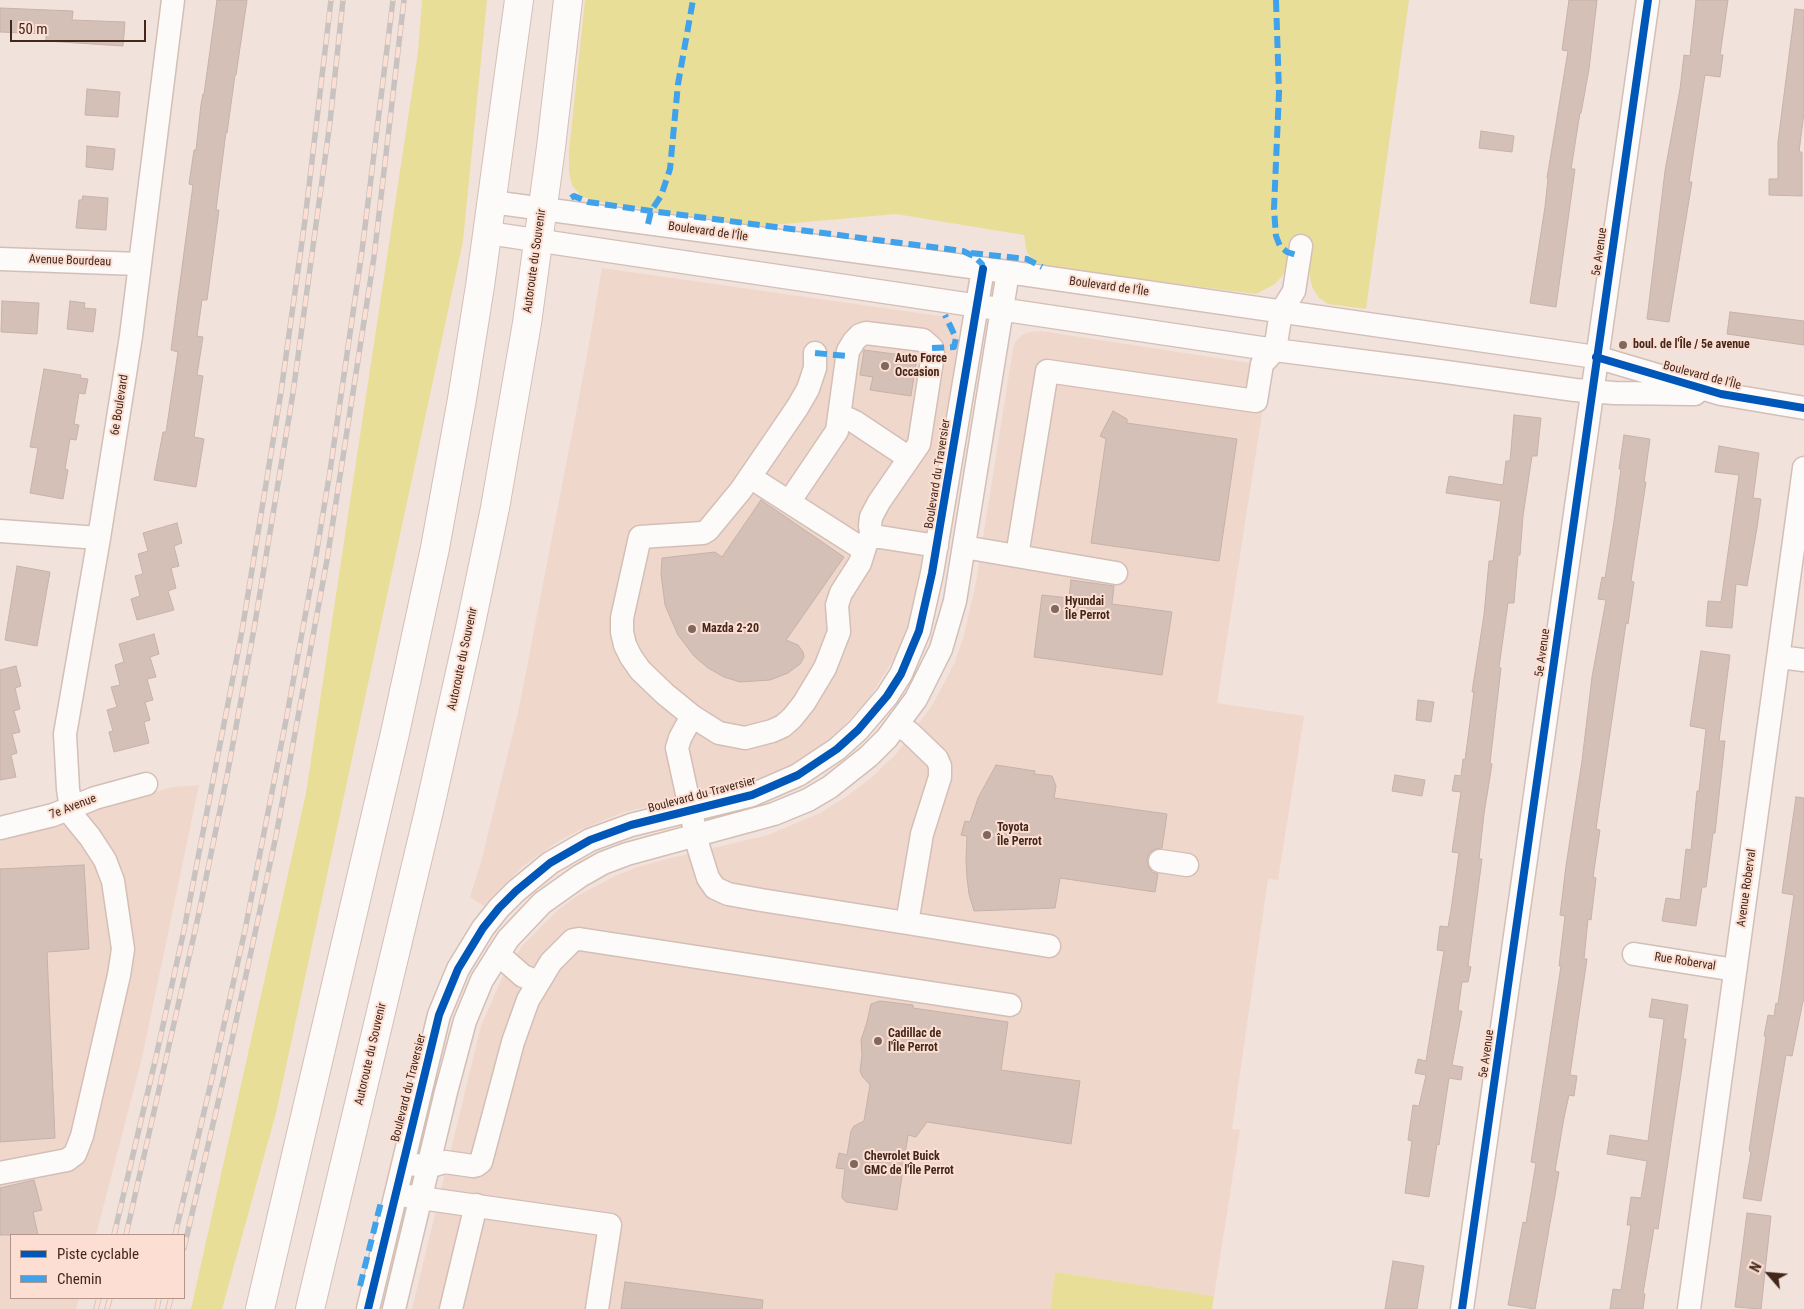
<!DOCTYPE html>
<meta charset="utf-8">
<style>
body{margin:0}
#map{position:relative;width:1804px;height:1309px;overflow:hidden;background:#f2e2dc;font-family:"Roboto Condensed",sans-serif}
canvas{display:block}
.legend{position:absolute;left:10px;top:1234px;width:175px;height:65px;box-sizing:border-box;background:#fcdfd2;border:1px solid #b29588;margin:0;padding:6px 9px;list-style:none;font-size:15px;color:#42271a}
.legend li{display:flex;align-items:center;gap:10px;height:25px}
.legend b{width:25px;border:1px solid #b29588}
.north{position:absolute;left:1744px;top:1249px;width:50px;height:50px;-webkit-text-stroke:4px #fcdfd2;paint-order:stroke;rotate:297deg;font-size:14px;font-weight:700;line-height:20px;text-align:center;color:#42271a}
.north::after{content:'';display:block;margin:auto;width:18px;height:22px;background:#42271a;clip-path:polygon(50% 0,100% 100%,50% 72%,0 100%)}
.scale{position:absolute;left:10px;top:20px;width:136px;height:22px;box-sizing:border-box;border:2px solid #42271a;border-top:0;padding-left:6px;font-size:15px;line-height:18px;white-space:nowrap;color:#42271a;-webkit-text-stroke:4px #fcdfd2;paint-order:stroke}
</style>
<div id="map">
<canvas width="1804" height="1309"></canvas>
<ul class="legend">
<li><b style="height:6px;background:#0057b8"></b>Piste cyclable</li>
<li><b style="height:6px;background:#3fa2ea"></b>Chemin</li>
</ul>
<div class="north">N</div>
<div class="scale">50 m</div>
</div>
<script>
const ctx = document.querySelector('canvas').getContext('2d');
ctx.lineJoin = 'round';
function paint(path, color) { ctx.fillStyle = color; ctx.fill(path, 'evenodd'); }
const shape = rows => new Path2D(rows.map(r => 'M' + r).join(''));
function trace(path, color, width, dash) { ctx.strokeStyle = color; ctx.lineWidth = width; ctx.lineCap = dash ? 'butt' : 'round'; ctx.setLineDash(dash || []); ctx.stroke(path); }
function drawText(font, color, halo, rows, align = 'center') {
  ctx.font = font + ' "Roboto Condensed",sans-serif'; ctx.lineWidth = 4; ctx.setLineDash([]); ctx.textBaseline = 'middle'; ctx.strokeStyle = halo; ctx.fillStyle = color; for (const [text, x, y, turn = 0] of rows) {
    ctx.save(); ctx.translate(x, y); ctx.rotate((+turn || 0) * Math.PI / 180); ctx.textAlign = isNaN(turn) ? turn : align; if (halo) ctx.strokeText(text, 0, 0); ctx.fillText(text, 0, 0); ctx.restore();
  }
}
paint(shape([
 [602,268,947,317,953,324,958,338,957,350,913,611,898,652,868,700,833,737,815,750,793,764,747,783,713,793,624,812,578,831,557,842,522,867,484,906,470,897,481,862,519,708,586,361],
 [1041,331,1250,363,1257,369,1265,395,1217,703,1304,716,1278,880,1268,879,1232,1129,1240,1130,1214,1296,1055,1272,1050,1309,412,1309,481,1026,502,978,522,946,558,910,577,896,617,875,638,867,667,859,768,835,820,813,846,797,872,777,896,754,933,704,955,662,964,635,976,582,1013,349,1015,342,1022,335,1029,332],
 [199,785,142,1058,96,1235,11,1235,11,1298,79,1298,76,1309,0,1309,0,839,172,787]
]), '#f0d7cc');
paint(shape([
 [422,0,487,0,463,241,276,1113,222,1309,191,1309,306,793,418,52],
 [585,0,1409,0,1366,309,1328,304,1319,298,1312,287,1310,277,1310,263,1287,266,1283,275,1275,284,1256,294,1040,266,1027,253,1024,235,896,214,761,226,631,207,595,201,581,196,572,185,569,173,569,151],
 [1055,1272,1214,1296,1212,1309,1050,1309]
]), '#e9de98');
const building = shape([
 [217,0,247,0,236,75,235,75,227,133,226,132,216,210,219,210,207,300,202,300,197,336,203,337,197,375,203,376,194,437,204,439,196,487,154,480,163,432,166,432,178,352,171,350,193,185,189,184,194,150,196,150,201,104,203,94,204,94,217,0],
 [1569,0,1597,0,1589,69,1581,113,1580,113,1571,169,1575,169,1556,307,1530,303,1545,207,1548,178,1547,178,1568,51,1562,50,1569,0],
 [1696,0,1728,0,1720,55,1723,55,1720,77,1705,75,1689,182,1692,182,1669,322,1647,319,1665,171,1680,89,1684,55,1690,56,1696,0],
 [0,8,73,11,72,20,125,22,123,46,46,41,46,34,0,32,0,8],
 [1795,9,1804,10,1804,112,1799,152,1802,152,1802,196,1769,195,1769,179,1778,179,1778,142,1795,9],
 [87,89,120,92,118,117,85,115,87,89],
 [1481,131,1514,136,1512,152,1479,148,1481,131],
 [87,146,115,149,113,170,86,167,87,146],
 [83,196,108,198,106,230,76,228,79,200,82,200,83,196],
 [2,301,39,303,37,334,1,332,2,301],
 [70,301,85,303,84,308,96,309,93,332,67,329,70,301],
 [1730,312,1804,321,1804,345,1727,334,1730,312],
 [864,350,917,357,911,396,870,390,873,377,860,375,864,350],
 [44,369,81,375,80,378,88,379,85,394,79,393,74,424,79,425,76,440,70,439,65,469,68,470,63,499,30,493,38,448,30,447,44,369],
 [1113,411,1127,419,1127,423,1237,439,1219,561,1091,543,1106,439,1100,436,1113,411],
 [1514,415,1541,418,1537,456,1532,456,1523,516,1520,555,1518,555,1514,603,1508,603,1499,667,1501,668,1490,763,1492,764,1484,814,1479,859,1482,859,1468,966,1471,967,1468,982,1462,982,1458,1011,1462,1011,1452,1065,1463,1067,1461,1080,1449,1078,1439,1145,1437,1144,1429,1197,1405,1193,1412,1141,1408,1140,1413,1105,1419,1106,1426,1075,1415,1073,1418,1059,1426,1061,1444,951,1437,950,1440,926,1448,927,1451,910,1459,853,1452,852,1461,792,1452,791,1455,775,1461,776,1463,759,1465,760,1474,692,1472,692,1484,615,1489,561,1493,561,1501,501,1446,493,1449,476,1503,485,1506,461,1510,461,1514,415],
 [1624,435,1650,439,1644,482,1646,482,1631,581,1634,582,1628,624,1626,623,1619,671,1596,829,1600,830,1593,877,1596,878,1591,920,1588,919,1584,959,1587,959,1570,1075,1577,1076,1574,1096,1569,1095,1564,1118,1555,1171,1559,1172,1535,1309,1508,1305,1523,1222,1526,1223,1536,1163,1531,1162,1561,966,1559,966,1565,916,1560,915,1566,866,1582,761,1592,677,1606,600,1598,599,1602,577,1605,578,1614,521,1621,469,1619,469,1624,435],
 [1719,446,1759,453,1753,498,1761,499,1757,528,1747,586,1736,584,1732,628,1706,626,1708,601,1721,602,1739,475,1715,472,1719,446],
 [761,500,844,557,786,640,798,645,803,652,804,657,800,664,788,673,770,680,740,682,724,677,708,668,694,656,678,635,665,605,661,574,662,558,715,552,722,557,761,500],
 [177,523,182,543,174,546,179,566,171,568,176,588,168,591,174,610,137,620,131,599,140,596,135,576,143,574,138,554,148,551,143,533,177,523],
 [17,566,50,572,37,646,5,640,17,566],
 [1071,580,1114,586,1112,604,1172,612,1162,675,1034,657,1042,595,1069,598,1071,580],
 [154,634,159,654,150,657,156,677,147,679,153,700,145,702,150,720,144,722,149,743,114,752,109,732,113,731,107,710,117,707,111,687,120,685,115,665,124,662,119,644,154,634],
 [1701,651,1730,655,1719,741,1725,741,1715,833,1713,833,1706,887,1702,887,1696,926,1662,921,1666,898,1680,900,1686,849,1691,850,1697,791,1699,791,1706,729,1690,726,1701,651],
 [16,666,21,686,15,688,20,709,14,711,20,732,12,734,17,753,11,755,16,777,0,780,0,670,16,666],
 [1418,700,1434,702,1431,722,1416,720,1418,700],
 [996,765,1035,771,1034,774,1052,776,1056,786,1054,798,1167,814,1162,848,1155,849,1149,853,1147,859,1148,866,1152,872,1158,874,1155,892,1060,878,1055,908,974,911,969,894,967,878,966,859,967,836,961,835,965,821,970,822,978,798,996,765],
 [1395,775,1425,780,1422,796,1392,791,1395,775],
 [1796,797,1804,798,1804,1001,1803,1001,1792,1056,1786,1055,1761,1201,1743,1198,1751,1152,1749,1151,1766,1036,1764,1036,1768,1015,1774,1016,1776,1003,1778,1004,1794,895,1782,893,1796,797],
 [84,865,89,949,47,952,55,1138,0,1142,0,869,84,865],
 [1652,999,1688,1005,1683,1039,1686,1039,1681,1074,1658,1229,1654,1228,1643,1293,1645,1294,1643,1309,1610,1309,1613,1289,1621,1290,1631,1225,1627,1225,1631,1197,1641,1198,1647,1161,1607,1154,1610,1135,1648,1141,1664,1019,1649,1017,1652,999],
 [880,1001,913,1005,913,1008,1008,1022,1001,1070,1080,1081,1071,1144,927,1122,916,1137,908,1135,897,1210,846,1202,842,1198,842,1194,845,1169,836,1168,839,1153,847,1155,851,1131,854,1126,864,1121,870,1085,862,1076,860,1071,862,1055,861,1040,867,1022,871,1004,880,1001],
 [34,1180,42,1210,33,1212,38,1235,0,1235,0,1188,34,1180],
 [1747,1213,1771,1216,1761,1309,1735,1307,1747,1213],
 [1393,1261,1424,1266,1417,1309,1385,1309,1393,1261],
 [625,1282,763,1300,762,1309,621,1309,625,1282]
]);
paint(building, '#d4c0b7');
trace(building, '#c6b2a9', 1);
const minor = shape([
 [492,202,1008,272,1596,357,1721,394,1804,408],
 [488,233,1275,350,1439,371,1575,390,1614,393,1695,394],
 [0,259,139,264],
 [815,353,815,368,808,389,797,408,741,490,708,530,703,533,640,537,622,618,622,632,625,645,631,657,640,670,665,694,692,716,719,733,745,738,772,731,783,726,792,718,804,703,825,668,839,632,837,605,841,593,860,563,867,541,872,537,880,537,937,546],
 [839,417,849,419,855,422,909,458],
 [750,477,864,550],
 [789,502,837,431,848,351,854,341,860,335,866,333,923,340,932,348,933,354,919,444,879,502,871,517,870,526,872,537],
 [0,531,99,538],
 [964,547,1116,573],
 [1017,556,1047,371,1256,401,1262,364,1275,350,1281,312,1294,291,1301,246],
 [1779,657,1804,660],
 [692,716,680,738,677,748,699,849,708,878,715,888,728,894,761,900,907,923,922,834,940,777,940,766,937,759,910,733,898,724],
 [0,828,53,815,95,798,146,784],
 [1160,861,1187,865],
 [907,923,1049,946],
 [498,954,523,976,538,982],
 [1634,954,1735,970],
 [416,1165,428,1167,445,1162,473,1166,477,1165,481,1162,513,1042,528,1000,551,962,573,940,579,939,1010,1005],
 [0,1173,67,1160,75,1154,82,1136,119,975,123,949,113,881,105,860,90,837,72,815,68,789,65,734,99,538,131,336,173,0],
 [407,1196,610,1225,597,1309],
 [368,1309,439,1015,458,969,483,928,499,908,516,891,550,863,590,840,631,825,752,795,798,775,837,749,858,730,887,696,901,674,919,631,932,573,983,269],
 [394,1309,446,1092,465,1021,482,980,508,939,542,903,580,876,603,863,627,854,774,814,808,800,830,787,869,756,887,738,916,699,941,649,955,601,1008,272],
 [451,1309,476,1205],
 [1462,1309,1648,0],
 [1689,1309,1804,468]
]);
const highway = shape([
 [260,1309,395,733,435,548,462,399,480,286,519,0],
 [310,1309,429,811,470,628,495,508,527,323,551,147,568,0]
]);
trace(minor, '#d3bfb6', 25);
trace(highway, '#d3bfb6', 30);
trace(minor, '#fdfbfa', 22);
trace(highway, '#fdfbfa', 28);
const rail = shape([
 [114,1235,156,1057,184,930,242,631,281,392,305,220,331,0],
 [126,1235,197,922,227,776,254,629,293,393,330,122,343,0],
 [175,1235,213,1074,245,930,287,715,315,562,330,471,362,251,393,0],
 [184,1248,224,1077,276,836,327,560,374,257,404,0],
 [96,1309,99,1298],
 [107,1309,110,1298],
 [157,1309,159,1298],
 [168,1309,171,1298]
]);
trace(rail, '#c8c3c0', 5.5);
trace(rail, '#fcdfd2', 4, [11]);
trace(shape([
 [1276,0,1279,92,1274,209,1276,236,1280,246,1287,252,1300,256],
 [571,198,574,196,588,202,651,211,963,251,975,257,982,264,983,269],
 [648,224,651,211,661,196,670,169,678,84,693,0],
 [971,253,1027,259,1042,267],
 [932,348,954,347,956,338,945,315],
 [815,353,847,356],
 [360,1286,381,1202]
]), '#3fa2ea', 6, [12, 6]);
trace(shape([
 [1596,357,1721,394,1804,408],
 [368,1309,439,1015,458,969,483,928,499,908,516,891,550,863,590,840,631,825,752,795,798,775,837,749,858,730,887,696,901,674,919,631,932,573,983,269],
 [1462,1309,1648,0]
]), '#0057b8', 8);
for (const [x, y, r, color] of [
 [1623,345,5,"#80685e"],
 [885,366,5,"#80685e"],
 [1055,609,5,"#80685e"],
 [692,629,5,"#80685e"],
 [987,835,5,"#80685e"],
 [878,1041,5,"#80685e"],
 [854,1164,5,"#80685e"]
]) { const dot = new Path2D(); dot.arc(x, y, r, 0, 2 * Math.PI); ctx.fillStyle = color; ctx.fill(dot); trace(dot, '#fcdfd2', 2); }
drawText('12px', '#42271a', '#fcdfd2', [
 ["Boulevard de l'Île",708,232,8],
 ["5e Avenue",1600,252,-82],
 ["Avenue Bourdeau",70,261,2],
 ["Autoroute du Souvenir",535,261,-82],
 ["Boulevard de l'Île",1109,287,8],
 ["Boulevard de l'Île",1702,376,15],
 ["6e Boulevard",120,405,-81],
 ["Boulevard du Traversier",938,474,-81],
 ["5e Avenue",1543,653,-82],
 ["Autoroute du Souvenir",463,659,-78],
 ["Boulevard du Traversier",702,795,-15],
 ["7e Avenue",73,807,-21],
 ["Avenue Roberval",1747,888,-82],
 ["Rue Roberval",1685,962,9],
 ["Autoroute du Souvenir",371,1054,-77],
 ["5e Avenue",1487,1054,-82],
 ["Boulevard du Traversier",409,1088,-76]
]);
drawText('bold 12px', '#42271a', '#fcdfd2', [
 ["boul. de l'Île / 5e avenue",1633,345],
 ["Auto Force",895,359],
 ["Occasion",895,373],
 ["Hyundai",1065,602],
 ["Île Perrot",1065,616],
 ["Mazda 2-20",702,629],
 ["Toyota",997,828],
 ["Île Perrot",997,842],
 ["Cadillac de",888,1034],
 ["l'Île Perrot",888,1048],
 ["Chevrolet Buick",864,1157],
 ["GMC de l'Île Perrot",864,1171]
], 'left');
</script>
